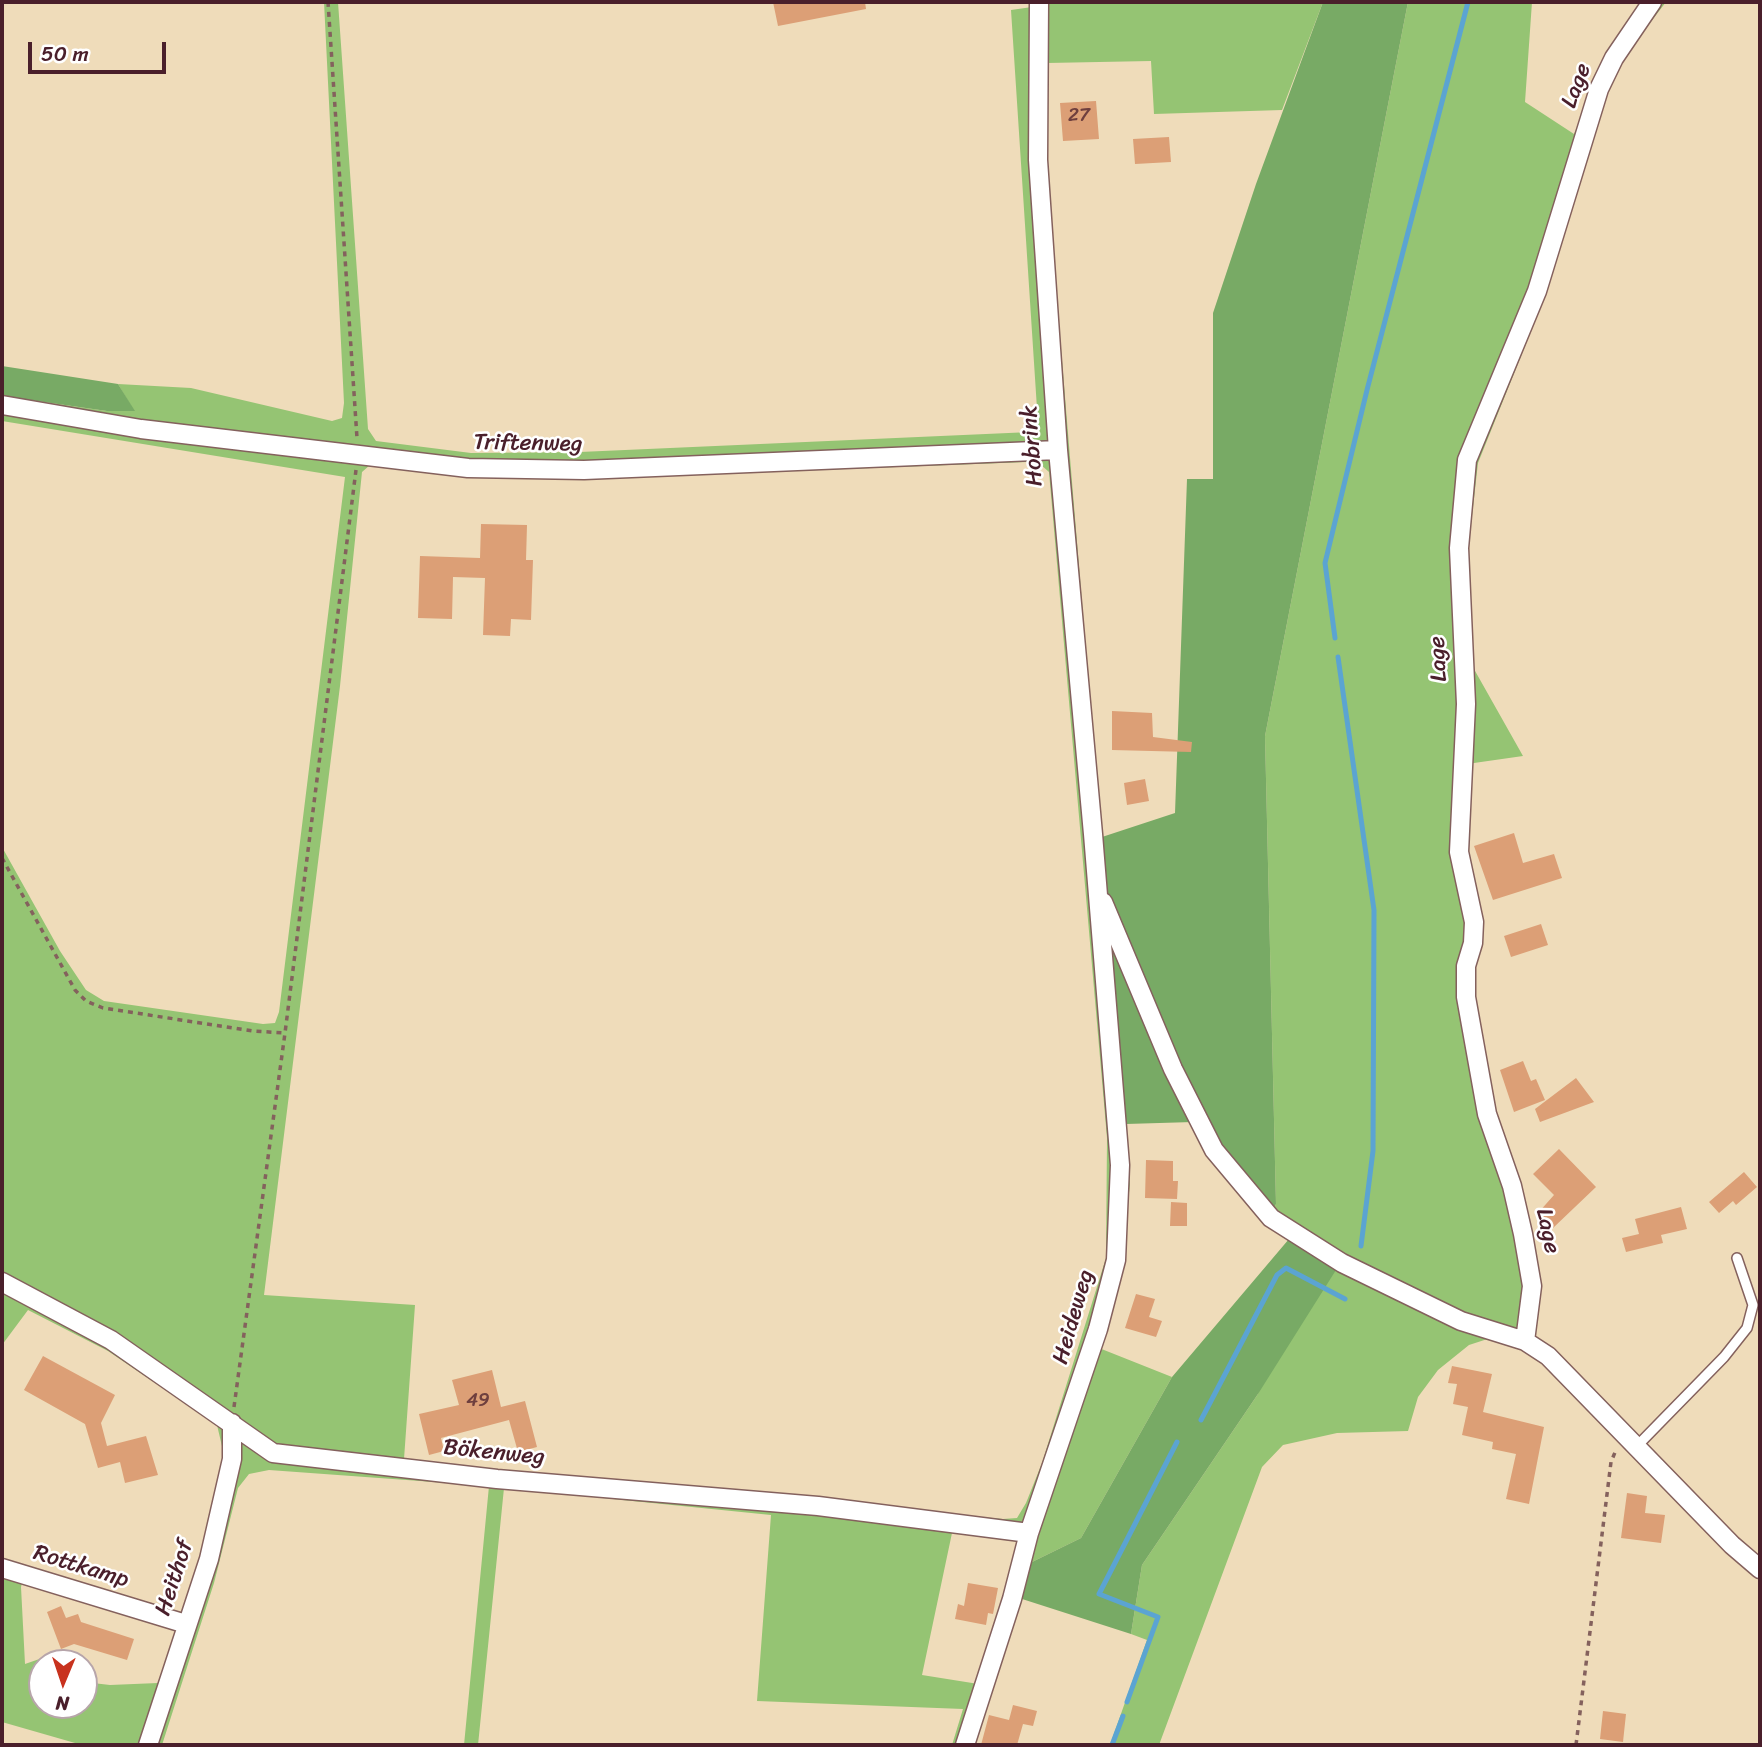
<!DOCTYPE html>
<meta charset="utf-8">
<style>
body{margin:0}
#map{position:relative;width:1762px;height:1747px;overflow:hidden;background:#efdcba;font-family:Sriracha,sans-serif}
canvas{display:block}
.frame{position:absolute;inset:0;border:4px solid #4a1f2b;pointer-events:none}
.north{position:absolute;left:28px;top:1649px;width:70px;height:70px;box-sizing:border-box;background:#fff;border:2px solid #b7a5aa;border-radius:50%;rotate:182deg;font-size:19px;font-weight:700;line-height:28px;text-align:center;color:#4a1f2b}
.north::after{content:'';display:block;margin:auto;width:24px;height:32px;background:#c8321e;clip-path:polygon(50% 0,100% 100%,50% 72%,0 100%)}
.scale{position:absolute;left:28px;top:42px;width:138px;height:32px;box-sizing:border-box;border:4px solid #4a1f2b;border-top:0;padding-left:9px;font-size:21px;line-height:24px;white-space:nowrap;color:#4a1f2b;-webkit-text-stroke:5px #fff;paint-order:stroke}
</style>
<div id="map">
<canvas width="1762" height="1747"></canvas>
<div class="frame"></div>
<div class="north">N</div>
<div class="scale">50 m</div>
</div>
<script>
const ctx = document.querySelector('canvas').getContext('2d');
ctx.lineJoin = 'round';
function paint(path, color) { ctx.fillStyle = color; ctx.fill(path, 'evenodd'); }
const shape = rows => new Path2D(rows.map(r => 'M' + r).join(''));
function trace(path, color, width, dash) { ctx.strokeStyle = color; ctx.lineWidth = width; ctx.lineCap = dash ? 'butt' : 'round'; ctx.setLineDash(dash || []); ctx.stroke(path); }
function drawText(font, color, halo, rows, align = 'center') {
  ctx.font = font + ' Sriracha,sans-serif'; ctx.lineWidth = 5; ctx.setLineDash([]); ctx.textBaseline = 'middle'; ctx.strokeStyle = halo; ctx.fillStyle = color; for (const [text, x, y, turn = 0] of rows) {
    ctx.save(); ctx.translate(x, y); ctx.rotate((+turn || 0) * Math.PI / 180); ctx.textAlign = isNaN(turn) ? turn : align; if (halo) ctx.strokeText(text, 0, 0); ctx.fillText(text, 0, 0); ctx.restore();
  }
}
paint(shape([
 [324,2,338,2,368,429,376,441,471,453,580,452,1031,432,1038,424,1011,10,1032,7,1032,2,1323,2,1282,110,1154,114,1151,61,1047,63,1048,191,1130,1184,1121,1264,1099,1348,1172,1377,1081,1538,1030,1563,1019,1598,1004,1593,1020,1542,952,1533,922,1675,991,1686,972,1745,952,1745,963,1709,757,1701,771,1515,504,1488,478,1745,464,1745,489,1486,269,1470,249,1474,238,1488,214,1583,162,1745,82,1745,2,1722,2,1563,22,1583,21,1587,25,1664,48,1656,49,1663,42,1663,42,1705,84,1705,84,1682,110,1685,158,1683,201,1564,225,1459,217,1425,108,1351,28,1310,2,1345,2,847,60,951,86,990,104,1001,263,1024,275,1023,279,1012,345,477,2,421,2,396,107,411,134,411,118,384,191,388,332,421,342,418,344,403],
 [1027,462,1040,464,1049,472,1107,1138,1106,1258,1042,1463,1026,1503,1017,1518,1003,1519,545,1477,404,1459,415,1305,264,1295,340,686,362,472,370,465,476,475,584,479],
 [1408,2,1532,2,1525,102,1574,134,1609,54,1642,2,1666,2,1623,58,1606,95,1546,294,1478,463,1468,551,1470,662,1523,756,1467,764,1464,851,1470,967,1490,1105,1520,1182,1541,1284,1532,1338,1512,1331,1469,1345,1438,1370,1418,1397,1408,1431,1337,1433,1283,1445,1262,1467,1159,1745,1110,1745,1147,1640,1131,1634,1142,1565,1258,1394,1289,1239,1267,1222,1276,1204,1265,736]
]), '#95c473');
paint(shape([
 [1323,2,1408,2,1265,736,1276,1204,1267,1222,1193,1122,1126,1124,1102,837,1175,813,1187,479,1213,479,1213,313,1256,184],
 [2,366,118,384,135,411,107,411,2,396],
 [1289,1239,1336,1270,1258,1394,1142,1565,1131,1634,1019,1598,1030,1563,1081,1538,1172,1377]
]), '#78aa65');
trace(shape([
 [1335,638,1325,563,1367,390,1468,2],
 [1338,657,1374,910,1373,1151,1361,1246],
 [1201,1420,1277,1275,1286,1268,1345,1299],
 [1127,1702,1158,1617,1099,1594,1177,1442],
 [1112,1745,1123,1716]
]), '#5ba4d2', 5);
paint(shape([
 [773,2,865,2,866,9,778,26],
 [1096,101,1099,139,1063,141,1060,103],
 [1169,137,1171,162,1135,164,1133,139],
 [481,524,527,525,526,560,533,560,531,620,511,619,510,636,483,635,485,578,453,577,452,619,418,618,420,556,480,558],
 [1112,711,1152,713,1153,737,1192,742,1191,752,1112,750],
 [1145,779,1149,801,1127,805,1124,783],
 [1514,833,1523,863,1554,854,1562,878,1493,900,1474,846],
 [1541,924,1548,945,1511,957,1504,936],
 [1523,1061,1531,1081,1536,1079,1545,1100,1514,1112,1500,1070],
 [1576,1078,1594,1102,1540,1122,1535,1109],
 [1559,1149,1596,1187,1553,1228,1538,1213,1554,1195,1533,1174],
 [1146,1160,1173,1161,1173,1181,1178,1181,1177,1199,1145,1198],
 [1744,1172,1757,1187,1736,1205,1733,1201,1719,1213,1709,1202],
 [1171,1202,1187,1203,1187,1226,1170,1226],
 [1681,1207,1687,1229,1661,1235,1663,1243,1626,1252,1622,1238,1639,1234,1635,1219],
 [1136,1294,1155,1299,1149,1317,1162,1321,1156,1337,1125,1328],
 [43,1356,115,1395,101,1423,107,1446,146,1436,158,1475,125,1483,120,1462,98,1468,85,1424,24,1390],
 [1452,1366,1492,1374,1483,1412,1544,1427,1529,1504,1506,1499,1516,1454,1492,1449,1493,1442,1462,1435,1468,1407,1453,1404,1457,1384,1448,1383],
 [492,1370,501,1407,525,1401,537,1447,518,1452,509,1420,441,1438,444,1451,429,1455,419,1414,459,1405,452,1380],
 [1627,1493,1647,1496,1645,1513,1665,1515,1661,1543,1621,1538],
 [968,1583,998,1588,993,1614,988,1613,986,1625,955,1619,958,1604,964,1606],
 [61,1606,66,1618,78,1614,81,1622,134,1639,127,1660,74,1644,61,1649,47,1612],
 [1013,1705,1037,1711,1033,1726,1023,1724,1017,1745,981,1745,989,1715,1009,1720],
 [1603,1711,1626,1714,1623,1742,1600,1739]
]), '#dc9f76');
const service = shape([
 [1637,1446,1724,1357,1747,1328,1753,1305,1737,1258]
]);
const minor = shape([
 [2,405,141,429,468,468,584,470,1058,450],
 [1103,902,1173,1069,1214,1150,1271,1218,1342,1263,1461,1321,1525,1341,1548,1356,1732,1545,1760,1569],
 [2,1282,111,1340,273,1453,497,1479,818,1506,1029,1533],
 [1525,1341,1532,1286,1523,1234,1512,1186,1487,1114,1466,997,1466,966,1473,943,1474,922,1459,852,1466,704,1459,548,1467,460,1537,291,1599,89,1614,58,1652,2],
 [2,1568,186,1624],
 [148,1745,209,1559,232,1459,232,1423],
 [965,1745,1012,1599,1029,1533,1098,1329,1116,1260,1120,1165,1093,834,1058,450,1038,160,1039,2]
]);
trace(service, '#84615d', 12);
trace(minor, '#84615d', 21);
trace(shape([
 [328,2,357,438],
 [2,858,75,990,86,1001,103,1008,253,1031,285,1033],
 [234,1407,285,1033,356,470],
 [1576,1745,1611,1462,1616,1450]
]), '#84615d', 3.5, [5, 5]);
trace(service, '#fff', 9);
trace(minor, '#fff', 18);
drawText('19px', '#6e3f3e', null, [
 ["27",1079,116],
 ["49",478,1401]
]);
drawText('23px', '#4a1f2b', '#fff', [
 ["Lage",1577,86,-69],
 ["Triftenweg",528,444,1],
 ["Hobrink",1033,446,-94],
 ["Lage",1439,659,-93],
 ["Lage",1547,1231,78],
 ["Heideweg",1074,1317,-74],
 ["Bökenweg",494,1453,6],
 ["Rottkamp",81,1567,17],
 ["Heithof",175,1578,-72]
]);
</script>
